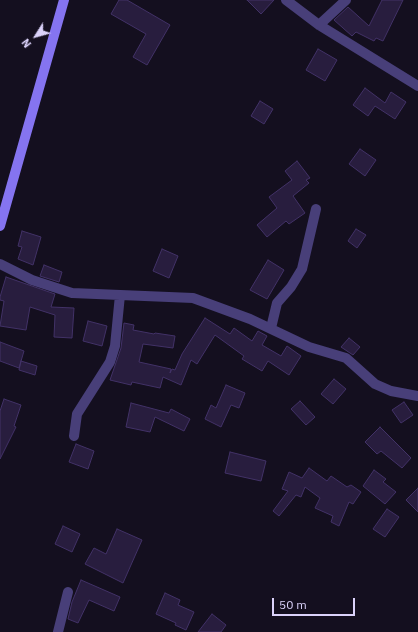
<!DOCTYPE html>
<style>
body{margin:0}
#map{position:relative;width:418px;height:632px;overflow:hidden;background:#140f1f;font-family:"IBM Plex Sans",sans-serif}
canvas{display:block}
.north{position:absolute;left:16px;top:16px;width:40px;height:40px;-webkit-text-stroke:3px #140f1f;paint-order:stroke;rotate:233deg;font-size:11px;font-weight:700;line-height:16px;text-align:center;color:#dbd2fa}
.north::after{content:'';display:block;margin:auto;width:14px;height:18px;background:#dbd2fa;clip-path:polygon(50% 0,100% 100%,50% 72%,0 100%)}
.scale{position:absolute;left:272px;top:598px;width:83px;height:18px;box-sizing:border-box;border:2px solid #dbd2fa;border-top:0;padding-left:5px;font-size:12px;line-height:14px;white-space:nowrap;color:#dbd2fa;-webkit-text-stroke:3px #140f1f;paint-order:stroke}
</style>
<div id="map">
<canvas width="418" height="632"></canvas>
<div class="north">N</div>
<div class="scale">50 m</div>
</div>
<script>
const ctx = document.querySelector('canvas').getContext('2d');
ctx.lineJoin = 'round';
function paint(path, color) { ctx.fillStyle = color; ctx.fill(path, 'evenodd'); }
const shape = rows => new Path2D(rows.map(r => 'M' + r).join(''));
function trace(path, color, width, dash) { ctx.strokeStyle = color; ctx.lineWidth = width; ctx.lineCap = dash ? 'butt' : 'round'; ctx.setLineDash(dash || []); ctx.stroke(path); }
const building = shape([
 [119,0,127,0,170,25,147,65,133,57,146,34,111,14,119,0],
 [247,0,274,0,261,14,247,0],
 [382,0,403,0,383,41,376,38,374,41,356,32,352,36,334,20,348,7,369,26,382,0],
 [318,49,337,60,325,81,306,70,318,49],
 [365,88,385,103,391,92,406,102,395,119,375,106,368,116,353,105,365,88],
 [260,101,273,109,264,124,251,116,260,101],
 [360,149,376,160,365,176,349,164,360,149],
 [297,161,310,178,306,180,309,183,293,196,305,213,289,224,286,221,267,237,257,225,277,208,269,197,292,180,285,171,297,161],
 [356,229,366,235,357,248,348,241,356,229],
 [22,231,41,237,33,265,18,259,22,247,18,246,22,231],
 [162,249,178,256,169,278,153,271,162,249],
 [268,260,284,270,267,299,250,290,268,260],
 [44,265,62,272,59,282,40,276,44,265],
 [6,277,55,294,51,307,74,308,72,338,54,337,55,315,30,307,26,330,0,326,4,301,0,300,0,297,6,277],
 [205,318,230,334,234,328,252,341,258,331,267,336,262,345,281,356,287,346,301,356,289,375,268,361,262,371,242,359,244,356,215,335,197,364,191,360,181,385,163,377,160,388,132,382,131,385,110,380,121,348,124,323,134,325,133,330,154,334,155,333,175,336,173,348,143,344,139,362,171,369,170,373,172,369,175,370,182,354,205,318],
 [88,321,107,326,102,346,83,341,88,321],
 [349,338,360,347,353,355,341,347,349,338],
 [0,342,24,351,19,368,0,361,0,342],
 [21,361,37,366,35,375,19,370,21,361],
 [334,379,346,389,333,404,321,394,334,379],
 [226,385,245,393,239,408,231,405,221,427,205,419,211,405,216,408,226,385],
 [4,399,21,405,14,426,16,427,0,459,0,411,4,399],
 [300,401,315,417,306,425,291,409,300,401],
 [404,402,413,415,401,423,392,410,404,402],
 [131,403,169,413,171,409,190,419,184,431,155,417,150,432,126,427,131,403],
 [380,427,411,458,402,468,381,451,377,454,365,442,380,427],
 [76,444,94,451,88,469,69,462,76,444],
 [230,452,266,461,261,481,225,473,230,452],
 [309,468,327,481,331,476,347,487,351,485,361,492,353,504,349,502,339,526,331,522,333,516,315,508,320,498,305,487,301,497,296,495,279,516,273,511,288,491,282,489,289,472,302,478,309,468],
 [374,470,386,479,383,482,396,492,385,504,363,486,374,470],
 [418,488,418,512,406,500,418,488],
 [387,509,399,517,385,537,373,529,387,509],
 [63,526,80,534,72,552,55,544,63,526],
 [117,529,142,540,123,583,85,564,94,548,106,554,117,529],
 [81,580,120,597,114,611,89,600,78,623,68,619,72,602,81,580],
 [165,593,180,600,178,605,194,612,186,630,175,625,176,623,156,614,165,593],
 [212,614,226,625,221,632,198,632,212,614]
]);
paint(building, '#281d3e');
trace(building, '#423267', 1);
trace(shape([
 [286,0,319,25,418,86],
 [319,25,346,0],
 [0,264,32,280,72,293,193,298,250,319,309,347,346,358,375,384,391,391,418,396],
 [271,328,277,303,291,287,302,269,316,209],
 [74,436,77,414,110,362,115,346,120,295],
 [58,632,68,592]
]), '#483f79', 10);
trace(shape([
 [0,226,64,0]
]), '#8574f0', 10);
</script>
